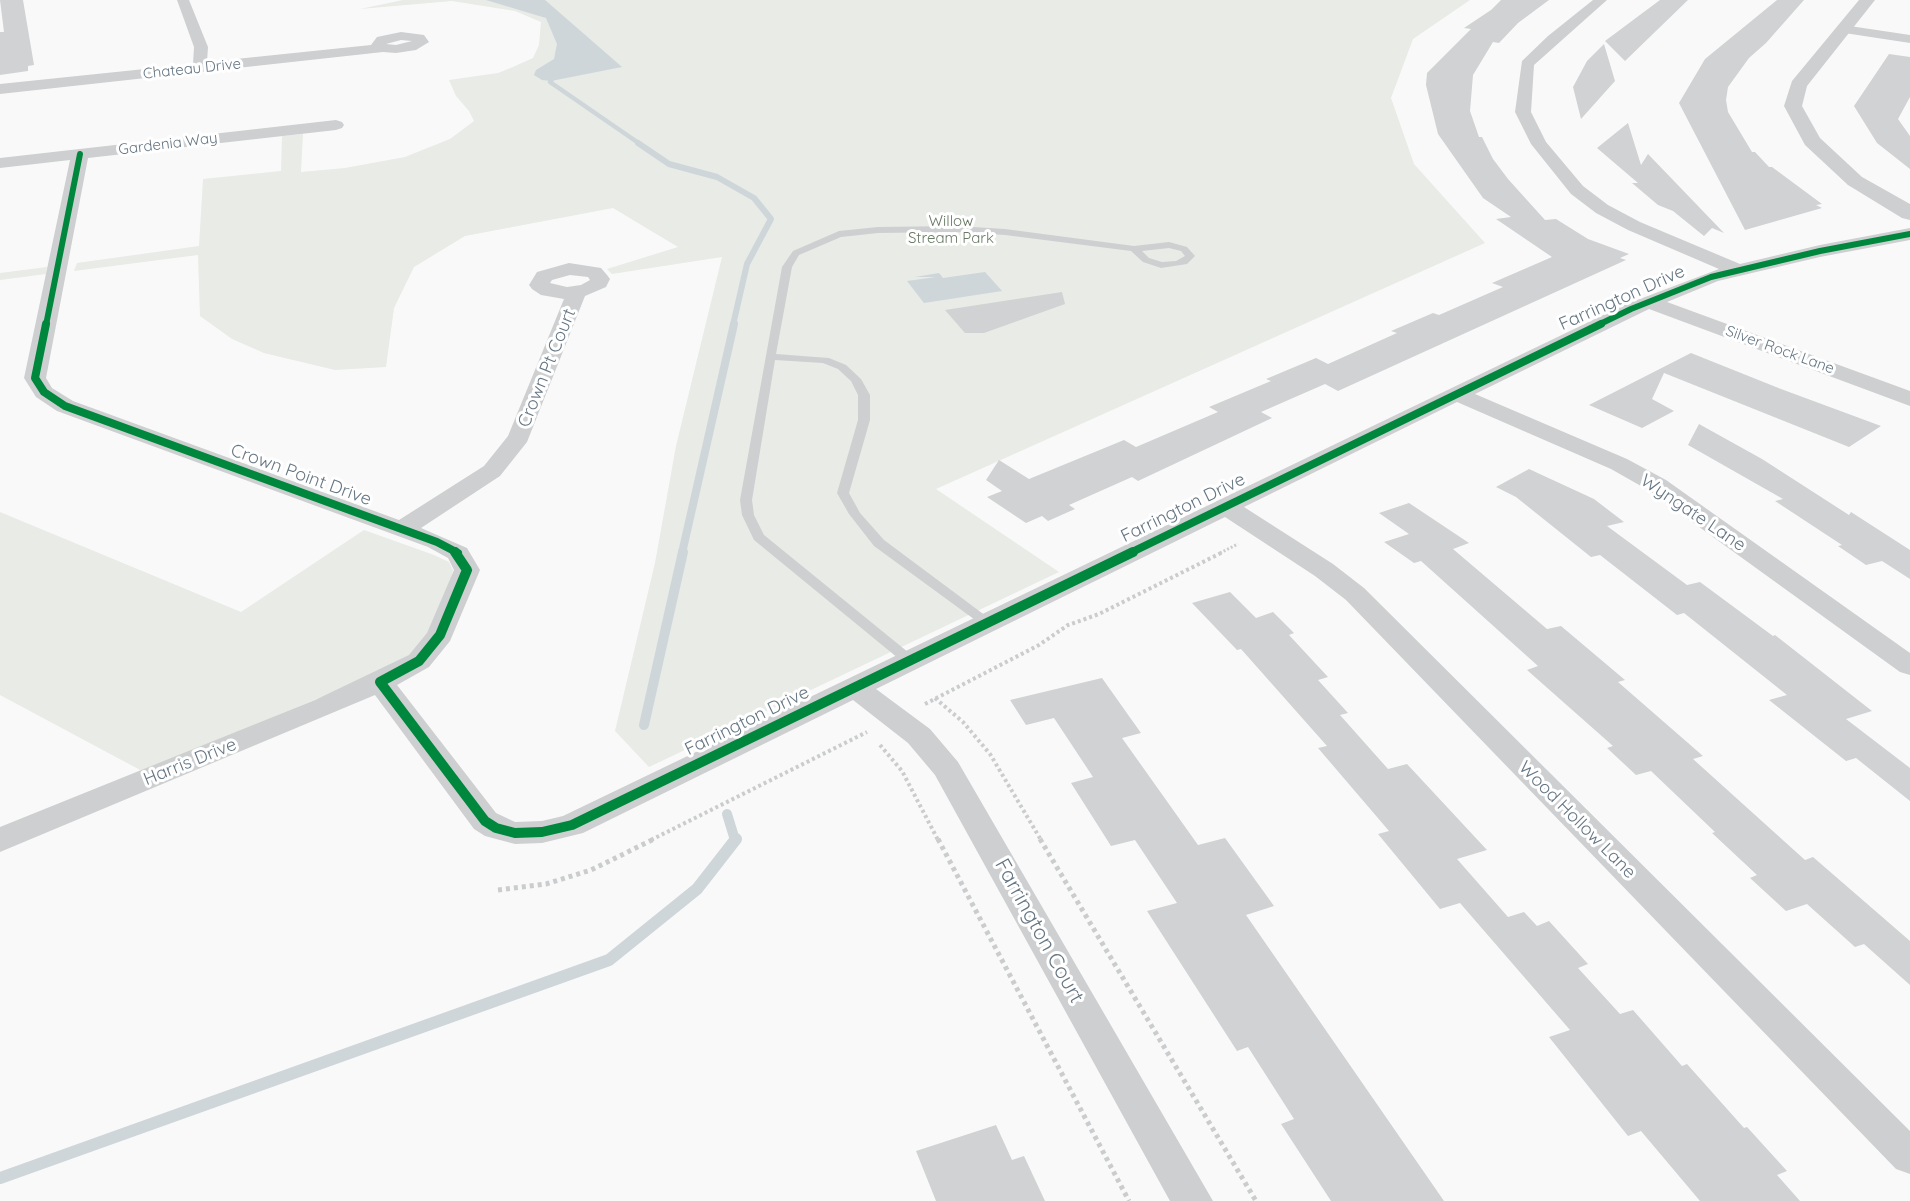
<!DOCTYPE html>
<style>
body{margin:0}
canvas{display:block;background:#f9f9f9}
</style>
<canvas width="1910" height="1201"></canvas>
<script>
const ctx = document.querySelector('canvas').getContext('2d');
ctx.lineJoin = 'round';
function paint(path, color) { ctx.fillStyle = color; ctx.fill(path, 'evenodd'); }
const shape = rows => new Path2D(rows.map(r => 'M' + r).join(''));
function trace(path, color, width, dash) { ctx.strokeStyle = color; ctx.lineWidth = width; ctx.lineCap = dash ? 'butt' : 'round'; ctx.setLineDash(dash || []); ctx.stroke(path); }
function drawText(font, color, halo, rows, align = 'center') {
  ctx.font = font + ' Quicksand,sans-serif'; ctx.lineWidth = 6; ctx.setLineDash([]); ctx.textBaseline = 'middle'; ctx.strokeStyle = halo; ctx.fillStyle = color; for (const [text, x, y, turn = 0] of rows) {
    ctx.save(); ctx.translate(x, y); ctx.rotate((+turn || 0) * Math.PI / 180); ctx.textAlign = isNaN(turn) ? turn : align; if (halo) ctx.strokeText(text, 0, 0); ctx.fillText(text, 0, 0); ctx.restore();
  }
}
paint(shape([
 [403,0,1470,0,1413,39,1391,98,1414,164,1485,243,936,489,1059,572,649,767,615,731,655,563,676,446,722,257,612,274,607,269,678,247,613,208,465,236,414,267,394,308,386,367,335,370,264,353,232,339,200,316,198,255,74,271,77,263,199,246,203,179,281,171,282,136,303,134,301,172,345,168,405,157,450,139,474,121,469,111,456,96,449,80,498,73,513,67,533,58,539,45,541,22,515,11,452,1,360,9],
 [47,267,46,274,0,280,0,273],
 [0,512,241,612,364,530,434,555,449,562,453,570,451,578,424,641,405,659,387,670,142,771,0,695]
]), '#e8ebe6');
paint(shape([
 [486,0,545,0,622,67,551,81,542,80,534,75,536,70,554,59,557,44,546,18],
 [985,272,1002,291,924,303,907,281,936,277,915,277,939,273,943,278]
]), '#ced6d9');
trace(shape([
 [556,73,550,82,640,144]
]), '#ced6d9', 4.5);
trace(shape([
 [638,143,669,164,717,177,754,198,771,219,747,264,733,325]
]), '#ced6d9', 6);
trace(shape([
 [682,553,734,324]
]), '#ced6d9', 8);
trace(shape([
 [644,725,683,552],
 [727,814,735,840]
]), '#ced6d9', 10);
trace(shape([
 [0,1178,609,960,697,889,736,839]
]), '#ced6d9', 12);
paint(shape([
 [0,0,23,0,34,65,28,66,28,71,0,75,0,32,4,32],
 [1501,0,1549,0,1518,23,1499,43,1493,42,1473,75,1470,111,1479,137,1482,137,1493,159,1508,179,1545,220,1556,219,1588,239,1629,254,1620,258,1626,260,1338,391,1325,384,1261,412,1272,418,1138,481,1132,477,1069,505,1075,509,1048,521,1042,516,1026,523,987,497,1002,491,986,480,999,460,1029,479,1124,440,1136,447,1218,412,1209,407,1271,381,1266,379,1316,358,1328,364,1397,333,1391,331,1433,313,1439,315,1503,287,1492,283,1552,257,1496,219,1511,217,1483,198,1438,134,1426,85,1427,73,1471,29,1464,28,1491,10],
 [1660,0,1688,0,1625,61,1605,41],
 [1777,0,1804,0,1766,43,1749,58,1728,87,1726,100,1728,112,1752,152,1755,152,1769,167,1772,167,1822,204,1816,205,1822,208,1745,230,1679,103,1705,59],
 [1604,44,1615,81,1581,119,1573,87,1587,61],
 [1889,54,1910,57,1910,97,1898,119,1910,136,1910,169,1877,143,1854,106],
 [1628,123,1641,165,1648,154,1724,233,1712,228,1704,236,1673,211,1658,205,1632,183,1638,183,1597,148],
 [1062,292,1065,304,984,333,965,333,945,310],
 [1691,353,1781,389,1881,426,1849,447,1664,373,1652,399,1674,411,1642,428,1589,405],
 [1699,424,1762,459,1849,515,1851,512,1910,550,1910,579,1882,561,1866,565,1838,546,1842,545,1775,501,1783,499,1688,445],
 [1529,469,1594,499,1624,522,1607,526,1687,585,1700,582,1773,636,1775,635,1872,711,1846,719,1910,768,1910,801,1856,758,1846,761,1769,700,1787,695,1684,613,1677,615,1600,555,1591,557,1516,497,1496,487],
 [1409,503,1469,543,1453,549,1547,629,1561,626,1625,680,1618,682,1703,756,1693,759,1805,860,1813,857,1910,941,1910,985,1864,944,1855,947,1807,904,1786,911,1750,878,1757,875,1712,833,1715,832,1651,771,1636,775,1607,748,1613,746,1527,670,1538,666,1421,561,1414,563,1384,542,1409,534,1379,513],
 [1230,592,1256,618,1273,612,1294,633,1289,635,1328,677,1318,680,1348,713,1340,715,1388,769,1407,764,1487,850,1457,859,1508,917,1524,912,1537,926,1549,921,1588,964,1578,968,1620,1014,1633,1010,1682,1066,1687,1064,1744,1128,1747,1127,1787,1171,1777,1175,1800,1201,1700,1201,1641,1131,1628,1136,1549,1037,1570,1030,1460,903,1440,909,1378,834,1389,831,1318,748,1327,746,1241,649,1237,650,1192,603],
 [1102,678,1141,733,1122,738,1198,845,1225,838,1274,906,1246,915,1444,1201,1331,1201,1281,1124,1294,1119,1248,1047,1237,1051,1147,911,1177,903,1135,840,1111,846,1071,783,1093,777,1054,718,1026,725,1010,700],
 [996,1125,1012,1160,1024,1156,1045,1201,936,1201,916,1151]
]), '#d0d2d3');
trace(shape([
 [1220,553,1238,544]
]), '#cbcccd', 3, [2, 2]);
trace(shape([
 [935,698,963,722,990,754,1041,840],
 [925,704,1039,645,1068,625,1099,614,1223,552],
 [880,745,902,771,938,840],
 [651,840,867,732]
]), '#cbcccd', 4, [3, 3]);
trace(shape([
 [938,839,1129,1201],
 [1040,839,1256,1201],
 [498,890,546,884,591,870,654,839]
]), '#cbcccd', 5, [4, 4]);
paint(shape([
 [957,226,1005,229,1134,246,1169,242,1187,247,1195,256,1187,264,1161,268,1143,262,1131,251,1005,235,957,232,878,233,841,237,799,255,792,267,776,354,829,358,846,365,861,379,870,395,870,420,849,493,860,513,884,540,994,622,987,626,982,625,874,546,849,514,837,493,858,420,858,395,851,381,838,369,823,363,775,360,752,500,754,515,764,535,914,657,916,660,909,664,904,663,754,540,742,515,740,500,782,267,793,251,839,231,878,227,957,226],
 [1169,248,1181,251,1185,256,1176,261,1162,262,1149,258,1142,251,1169,248]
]), '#cecfd0');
paint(shape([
 [177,0,189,0,208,47,207,62,371,45,377,37,401,32,424,35,429,42,416,50,396,53,383,52,0,94,0,84,193,64,194,47,177,0],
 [401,40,412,41,396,45,386,44,401,40],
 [1593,0,1607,0,1534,65,1531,112,1546,142,1583,186,1608,205,1640,222,1740,264,1820,245,1910,228,1910,240,1820,257,1718,281,1667,302,1910,391,1910,406,1649,309,1475,394,1627,459,1666,480,1910,653,1910,675,1900,672,1648,490,1611,469,1457,402,1244,507,1333,564,1364,588,1910,1131,1910,1174,1896,1169,1346,600,1315,576,1225,517,876,689,930,729,958,762,1213,1201,1170,1201,935,775,908,743,853,700,583,833,542,843,515,844,485,836,474,829,375,695,0,852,0,827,315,700,409,655,427,633,454,570,448,558,428,547,57,411,36,397,24,378,70,160,0,168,0,158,336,120,342,122,344,125,342,128,336,130,88,158,46,378,52,388,73,401,399,520,484,466,508,436,564,299,541,295,532,289,529,285,537,272,569,263,601,268,607,275,610,279,606,287,585,296,527,442,500,476,421,528,467,548,480,570,450,641,429,667,397,685,496,813,515,822,542,821,563,816,1624,305,1719,269,1628,230,1596,213,1571,194,1531,144,1515,112,1522,61,1548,36,1593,0],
 [570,275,588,277,590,280,581,285,567,287,550,283,552,280,570,275],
 [1843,25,1910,35,1910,43,1838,32,1836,29,1838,26,1843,25]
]), '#cecfd0');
paint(shape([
 [1859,0,1875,0,1807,86,1802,106,1820,138,1862,177,1910,204,1910,220,1902,218,1848,185,1805,145,1784,106,1792,81,1859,0]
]), '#cecfd0');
trace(shape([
 [46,325,80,154],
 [1598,325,1631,309,1711,277,1820,251,1910,234]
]), '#00873e', 6);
trace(shape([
 [46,324,35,378,44,392,65,406,437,542,458,553],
 [1130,553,1601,324]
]), '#00873e', 8);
trace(shape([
 [455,552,467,570,440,635,419,661,380,682,485,821,496,828,515,833,542,832,572,825,1133,552]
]), '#00873e', 10);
drawText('15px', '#657683', '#fff', [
 ["Chateau Drive",192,69,-6],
 ["Gardenia Way",168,144,-7],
 ["Silver Rock Lane",1780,350,20]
]);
drawText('15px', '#687a64', '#fff', [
 ["Willow",951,221],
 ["Stream Park",951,238]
]);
drawText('18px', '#657683', '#fff', [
 ["Farrington Drive",1622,298,-24],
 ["Crown Pt Court",547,368,-68],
 ["Crown Point Drive",301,475,20],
 ["Farrington Drive",1183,508,-26],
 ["Wyngate Lane",1693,513,34],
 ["Farrington Drive",747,721,-26],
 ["Harris Drive",190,762,-22],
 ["Wood Hollow Lane",1577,820,45]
]);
drawText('21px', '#657683', '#fff', [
 ["Farrington Court",1039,931,61]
]);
</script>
